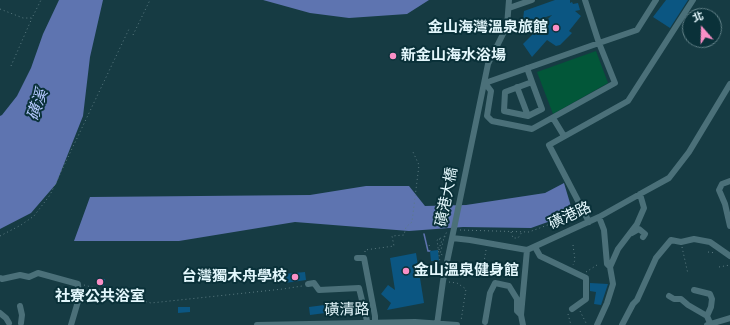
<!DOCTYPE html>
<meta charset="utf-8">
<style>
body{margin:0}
#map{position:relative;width:730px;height:325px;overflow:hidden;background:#163b43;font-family:Karla,"Noto Sans TC",sans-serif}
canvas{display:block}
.north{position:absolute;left:682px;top:8px;width:40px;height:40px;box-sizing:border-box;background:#0a3139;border:1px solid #618087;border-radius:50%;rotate:340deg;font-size:11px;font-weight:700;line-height:16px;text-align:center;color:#e3f7fc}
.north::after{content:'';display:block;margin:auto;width:14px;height:18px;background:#fa8fc6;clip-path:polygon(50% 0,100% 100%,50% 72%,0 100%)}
</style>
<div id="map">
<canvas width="730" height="325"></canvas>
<div class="north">北</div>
</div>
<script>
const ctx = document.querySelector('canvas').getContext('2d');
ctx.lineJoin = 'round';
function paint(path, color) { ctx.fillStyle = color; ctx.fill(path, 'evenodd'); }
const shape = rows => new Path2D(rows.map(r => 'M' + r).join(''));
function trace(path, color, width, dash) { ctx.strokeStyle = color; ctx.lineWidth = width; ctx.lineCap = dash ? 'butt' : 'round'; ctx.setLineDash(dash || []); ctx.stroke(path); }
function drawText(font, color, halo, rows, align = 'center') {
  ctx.font = font + ' Karla,"Noto Sans TC",sans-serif'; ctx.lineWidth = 4; ctx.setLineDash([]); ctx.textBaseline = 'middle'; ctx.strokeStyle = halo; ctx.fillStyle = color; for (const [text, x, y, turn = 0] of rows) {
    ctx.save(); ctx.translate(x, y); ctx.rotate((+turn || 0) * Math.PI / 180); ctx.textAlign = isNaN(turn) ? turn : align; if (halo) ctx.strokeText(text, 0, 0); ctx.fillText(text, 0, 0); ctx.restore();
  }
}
paint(shape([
 [596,51,608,83,553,114,537,72]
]), '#025739');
paint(shape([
 [59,0,103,0,90,57,83,116,56,184,31,213,0,229,0,116,2,115,17,96,31,68,43,34],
 [263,0,429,0,407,14,349,18,310,13],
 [564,183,573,213,531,228,463,227,409,231,295,222,179,241,74,241,90,197,310,195,366,186,409,186,425,206,466,205,545,193]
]), '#5e74b0');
trace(shape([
 [424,234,428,251,430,251]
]), '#5e74b0', 1.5);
paint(shape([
 [555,0,570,0,570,3,572,2,573,4,578,3,580,10,575,11,581,16,569,31,572,33,560,45,556,46,547,40,532,57,523,44,552,15,524,24,523,20,524,11],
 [666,0,688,0,670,28,653,17],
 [438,250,439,261,431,261,430,251],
 [416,253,424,303,387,310,391,303,381,294,388,285,395,290,390,258],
 [305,272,306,280,285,283,284,274],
 [97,278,105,279,104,286,96,285],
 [590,283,608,284,601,305,594,304,596,292,590,291],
 [332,304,333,312,310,315,309,307],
 [178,307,190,307,190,312,178,313]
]), '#0b5682');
trace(shape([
 [0,9,23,18,32,18,41,0],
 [133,35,150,0],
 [11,66,32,18],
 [460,230,529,232,577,214],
 [511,232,513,238,518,238,522,232],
 [0,236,21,225,34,216,50,195,129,29],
 [439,239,444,240,445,236],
 [429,245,430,247],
 [573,245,575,260,573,265],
 [682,247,688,274],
 [439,250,441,242,443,242,440,254,443,255],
 [486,250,483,268,491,279],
 [365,252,365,250,394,246,392,236,404,235,406,227,412,222,419,165,413,152],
 [708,252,716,253],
 [719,267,730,265],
 [435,269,436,263,440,262,437,240,445,236,447,231],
 [586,272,597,265],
 [449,282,457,283,466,289,461,321],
 [84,285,151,303,283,289,302,286],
 [580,311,587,325],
 [568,314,571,325]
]), '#5c7b82', 1, [1, 3]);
trace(shape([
 [585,0,599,43,615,83,532,129,492,121,487,116,491,91,485,83,599,43,637,30,656,0],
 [509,8,532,0],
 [527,68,532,82,505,92,504,111,528,116,542,109,532,82],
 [517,87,528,116],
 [553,118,564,136],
 [730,181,722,184,719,190,725,204,730,226],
 [589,222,549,145,628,101,693,0],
 [632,233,639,229,645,234,643,237],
 [452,238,488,64,507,26,509,0],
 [535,247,540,256,586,278,586,299,572,309],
 [357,258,364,258,375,316,375,325],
 [610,267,618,249,637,224,644,208,640,194],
 [0,278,2,279,20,275,29,277,38,273,78,284,79,298,71,325],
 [308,284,314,283,319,290,359,288,368,325],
 [694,290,710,294,712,299,711,307,707,316],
 [669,296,674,299,681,299,688,305,707,316,710,323],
 [20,306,22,315,21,323],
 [0,313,6,318,9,323],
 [485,322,490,293,495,283,509,286,517,299,517,311,521,315],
 [257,325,415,322,457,325],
 [437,325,443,281,452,238,470,240,527,250,599,217,640,194,669,178,689,152,730,84],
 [523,325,521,315,527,250],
 [597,325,607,303,613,284,610,267,607,264,604,230,599,217],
 [622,325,633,304,637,300,656,258,671,240,681,242,694,239,710,242,730,256],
 [707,325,730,318]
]), '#4b7079', 6);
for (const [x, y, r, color] of [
 [556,28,4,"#fa8fc6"],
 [393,56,4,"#fa8fc6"],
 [406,271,4,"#fa8fc6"],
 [295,277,4,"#fa8fc6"],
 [100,282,4,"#fa8fc6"]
]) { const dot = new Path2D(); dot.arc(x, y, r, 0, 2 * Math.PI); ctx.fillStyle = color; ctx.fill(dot); trace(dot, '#0a3139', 1.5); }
drawText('bold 15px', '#e3f7fc', '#0a3139', [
 ["金山海灣溫泉旅館",548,28],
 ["新金山海水浴場",401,56,"left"],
 ["金山溫泉健身館",414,271,"left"],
 ["台灣獨木舟學校",287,277],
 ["社寮公共浴室",100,297,"center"]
], 'right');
drawText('15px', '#e3f7fc', '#0a3139', [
 ["磺港大橋",447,197,-79],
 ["磺港路",570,216,-25],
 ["磺清路",347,310,-1]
]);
drawText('italic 16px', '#b5c9fe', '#0a3139', [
 ["磺溪",38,105,-71]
]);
</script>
